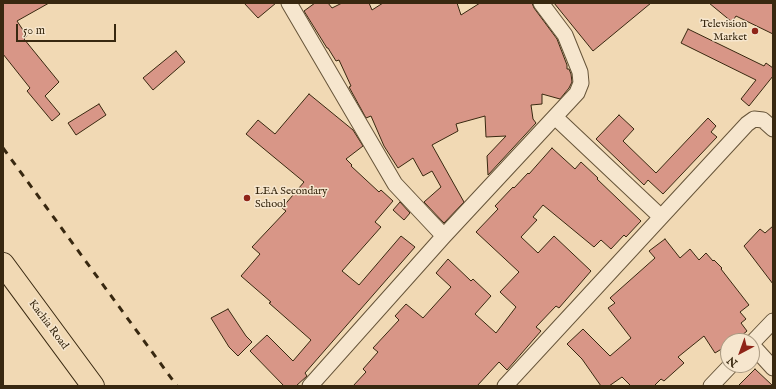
<!DOCTYPE html>
<style>
body{margin:0}
#map{position:relative;width:776px;height:389px;overflow:hidden;background:#f1d9b4;font-family:"IM FELL English",serif}
canvas{display:block}
.frame{position:absolute;inset:0;border:4px solid #382810;pointer-events:none}
.north{position:absolute;left:720px;top:333px;width:40px;height:40px;box-sizing:border-box;background:#f6e6ce;border:1px solid #aa9a82;border-radius:50%;rotate:221deg;font-size:11px;font-weight:700;line-height:16px;text-align:center;color:#382810}
.north::after{content:'';display:block;margin:auto;width:14px;height:18px;background:#8f2418;clip-path:polygon(50% 0,100% 100%,50% 72%,0 100%)}
.scale{position:absolute;left:16px;top:24px;width:100px;height:18px;box-sizing:border-box;border:2px solid #382810;border-top:0;padding-left:5px;font-size:12px;line-height:14px;white-space:nowrap;color:#382810;-webkit-text-stroke:3px #f6e6ce;paint-order:stroke}
</style>
<div id="map">
<canvas width="776" height="389"></canvas>
<div class="frame"></div>
<div class="north">N</div>
<div class="scale">50 m</div>
</div>
<script>
const ctx = document.querySelector('canvas').getContext('2d');
ctx.lineJoin = 'round';
function paint(path, color) { ctx.fillStyle = color; ctx.fill(path, 'evenodd'); }
const shape = rows => new Path2D(rows.map(r => 'M' + r).join(''));
function trace(path, color, width, dash) { ctx.strokeStyle = color; ctx.lineWidth = width; ctx.lineCap = dash ? 'butt' : 'round'; ctx.setLineDash(dash || []); ctx.stroke(path); }
function drawText(font, color, halo, rows, align = 'center') {
  ctx.font = font + ' "IM FELL English",serif'; ctx.lineWidth = 3; ctx.setLineDash([]); ctx.textBaseline = 'middle'; ctx.strokeStyle = halo; ctx.fillStyle = color; for (const [text, x, y, turn = 0] of rows) {
    ctx.save(); ctx.translate(x, y); ctx.rotate((+turn || 0) * Math.PI / 180); ctx.textAlign = isNaN(turn) ? turn : align; if (halo) ctx.strokeText(text, 0, 0); ctx.fillText(text, 0, 0); ctx.restore();
  }
}
const building = shape([
 [3,3,49,3,17,21,27,36,24,39,59,82,45,96,60,114,52,121,27,91,30,88,3,54,3,3],
 [244,3,276,3,258,18,244,3],
 [315,3,328,3,332,8,342,3,369,3,372,10,383,3,457,3,461,15,480,3,532,3,534,8,557,39,567,65,567,69,569,69,571,74,572,82,569,88,560,99,542,94,542,104,531,105,533,119,536,123,488,175,487,156,506,136,486,137,485,116,456,124,458,131,432,145,464,202,444,223,424,202,441,187,432,171,423,176,413,158,398,168,384,146,371,116,366,118,349,87,351,86,339,60,336,61,328,48,327,48,304,11,315,3],
 [554,3,651,3,593,51,554,3],
 [709,3,773,3,773,34,736,16,732,22,709,3],
 [688,29,764,66,766,63,773,68,773,76,749,106,741,99,756,80,681,43,688,29],
 [176,51,185,62,153,90,143,78,176,51],
 [309,94,353,130,363,146,346,159,352,165,351,166,379,192,381,190,393,201,375,222,381,227,342,271,359,285,401,236,415,247,305,373,307,376,296,386,284,386,250,351,267,335,293,361,311,340,269,303,271,302,241,276,260,254,252,247,286,211,282,208,304,182,246,134,258,120,275,134,309,94],
 [99,104,106,115,76,135,68,123,99,104],
 [619,115,634,129,623,141,656,173,708,118,716,126,711,132,717,137,663,194,648,180,644,185,596,139,619,115],
 [552,148,575,169,581,162,598,178,597,179,641,221,626,237,624,235,611,249,601,240,594,247,543,205,533,217,537,220,521,237,538,253,554,236,591,271,559,308,556,306,536,327,541,331,507,370,499,362,477,386,353,386,366,372,363,369,378,352,373,348,399,320,395,316,406,304,423,318,451,287,436,273,448,259,471,281,473,279,491,296,475,314,496,333,516,307,500,292,519,272,476,232,498,209,495,206,513,187,514,188,528,173,529,174,552,148],
 [400,202,410,213,404,220,393,210,400,202],
 [773,226,773,284,744,246,760,229,765,233,773,226],
 [665,239,680,258,690,249,699,260,706,253,713,261,714,260,722,268,721,269,749,305,740,312,746,319,741,323,747,331,735,341,728,341,728,345,715,353,704,336,678,357,684,363,664,381,661,379,654,386,631,386,622,377,609,386,601,386,582,359,567,344,583,329,610,356,631,338,608,308,615,303,610,298,655,258,649,251,665,239],
 [228,309,246,336,252,342,238,356,229,347,211,318,228,309],
 [755,369,773,386,738,386,755,369]
]);
paint(building, '#d89687');
trace(building, '#382810', 1);
const street = shape([
 [289,3,395,184,441,233,443,237],
 [555,117,661,217],
 [752,343,773,321],
 [752,345,773,368],
 [310,386,443,237,577,93,581,83,580,72,565,35,541,3],
 [505,386,747,124,754,119,763,120,773,129],
 [711,386,731,365]
]);
const primary = shape([
 [3,264,93,386]
]);
trace(street, '#665439', 17);
trace(primary, '#382810', 24);
trace(street, '#f6e6ce', 15);
trace(primary, '#f1d9b4', 22);
trace(shape([
 [3,148,177,386]
]), '#382810', 3, [7, 7]);
for (const [x, y, r, color] of [
 [755,31,4,"#8f2418"],
 [247,198,4,"#8f2418"]
]) { const dot = new Path2D(); dot.arc(x, y, r, 0, 2 * Math.PI); ctx.fillStyle = color; ctx.fill(dot); trace(dot, '#f6e6ce', 1.5); }
drawText('11px', '#382810', '#f6e6ce', [
 ["Television",747,25],
 ["Market",747,38],
 ["LEA Secondary",255,192,"left"],
 ["School",255,205,"left"]
], 'right');
drawText('11px', '#382810', '#f6e6ce', [
 ["Kachia Road",48,325,53]
]);
</script>
